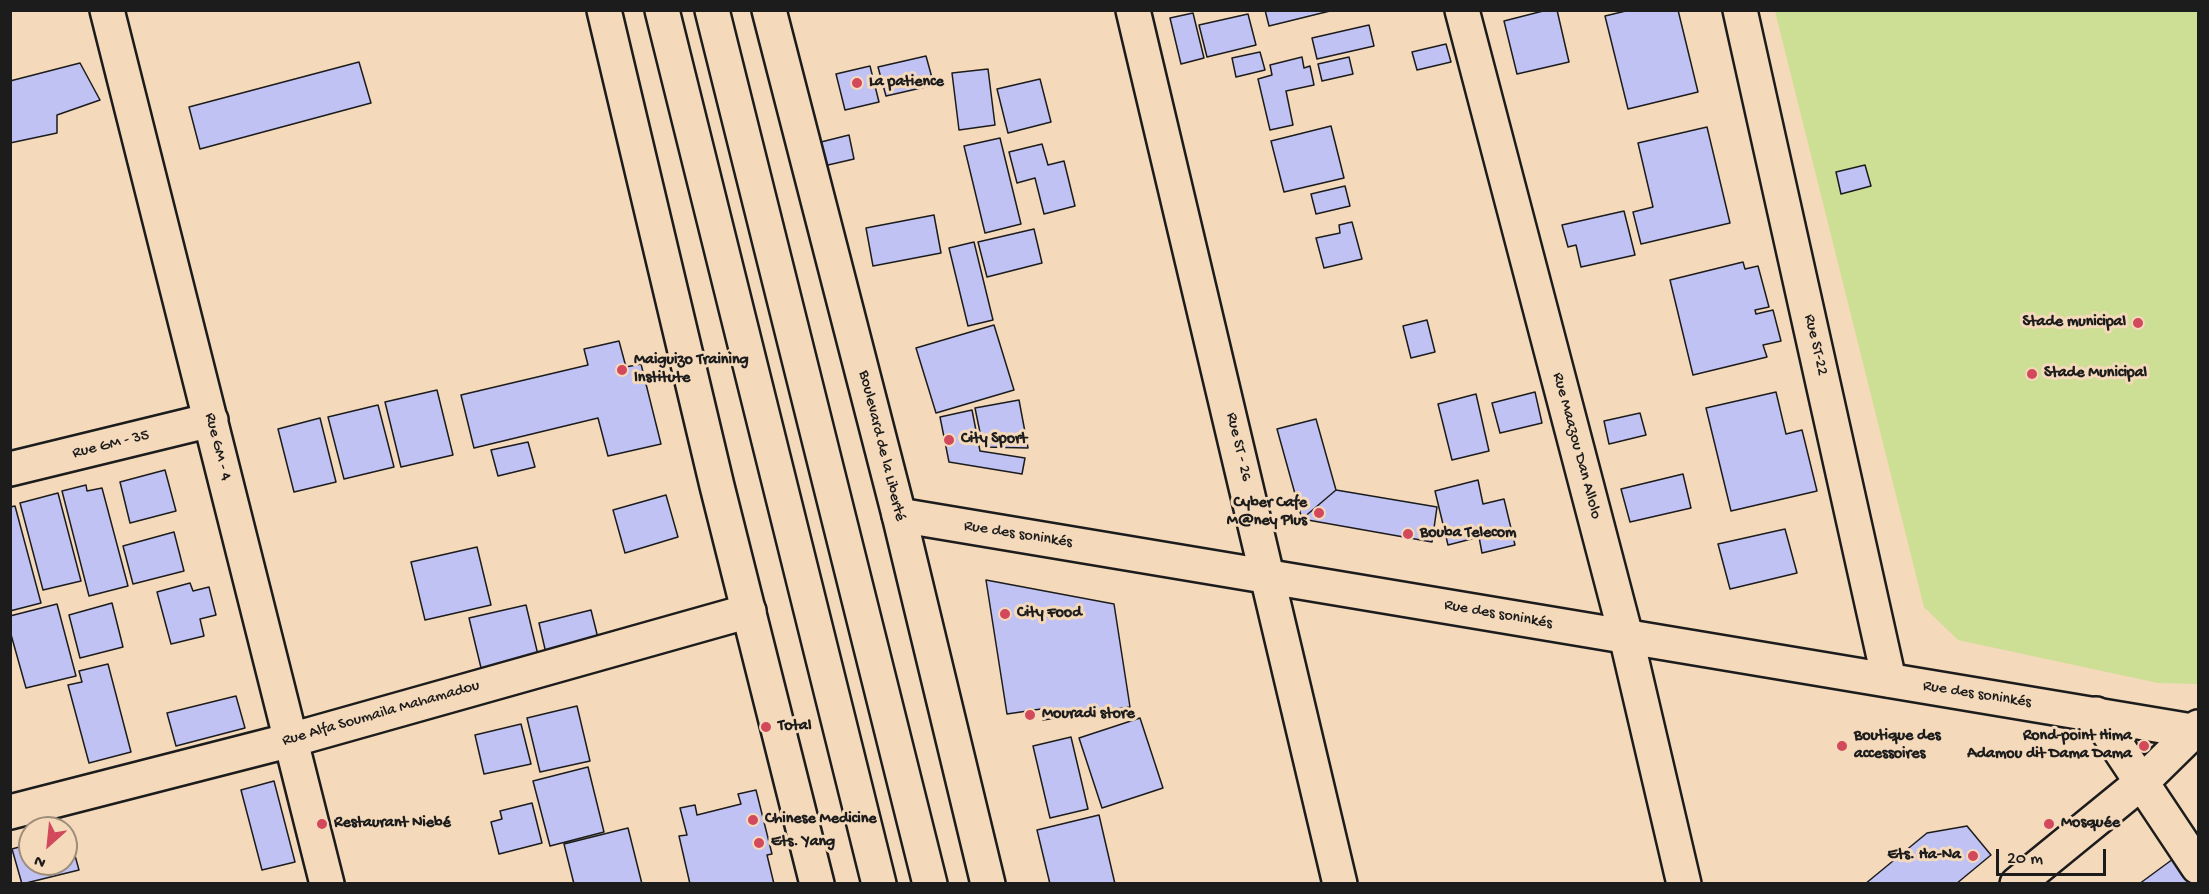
<!DOCTYPE html>
<meta charset="utf-8">
<style>
body{margin:0}
#map{position:relative;width:2209px;height:894px;overflow:hidden;background:#f4d9bb;font-family:"Gochi Hand",sans-serif}
canvas{display:block}
.frame{position:absolute;inset:0;border:12px solid #1c1c1c;pointer-events:none}
.north{position:absolute;left:18px;top:816px;width:60px;height:60px;box-sizing:border-box;background:#f4d9bb;border:2px solid #9e8d7b;border-radius:50%;rotate:207deg;font-size:16px;font-weight:700;line-height:24px;text-align:center;color:#1c1c1c}
.north::after{content:'';display:block;margin:auto;width:21px;height:27px;background:#d1495b;clip-path:polygon(50% 0,100% 100%,50% 72%,0 100%)}
.scale{position:absolute;left:1996px;top:849px;width:110px;height:27px;box-sizing:border-box;border:3px solid #1c1c1c;border-top:0;padding-left:8px;font-size:18px;line-height:21px;white-space:nowrap;color:#1c1c1c;-webkit-text-stroke:4px #f4d9bb;paint-order:stroke}
</style>
<div id="map">
<canvas width="2209" height="894"></canvas>
<div class="frame"></div>
<div class="north">N</div>
<div class="scale">20 m</div>
</div>
<script>
const ctx = document.querySelector('canvas').getContext('2d');
ctx.lineJoin = 'round';
function paint(path, color) { ctx.fillStyle = color; ctx.fill(path, 'evenodd'); }
const shape = rows => new Path2D(rows.map(r => 'M' + r).join(''));
function trace(path, color, width, dash) { ctx.strokeStyle = color; ctx.lineWidth = width; ctx.lineCap = dash ? 'butt' : 'round'; ctx.setLineDash(dash || []); ctx.stroke(path); }
function drawText(font, color, halo, rows, align = 'center') {
  ctx.font = font + ' "Gochi Hand",sans-serif'; ctx.lineWidth = 6; ctx.setLineDash([]); ctx.textBaseline = 'middle'; ctx.strokeStyle = halo; ctx.fillStyle = color; for (const [text, x, y, turn = 0] of rows) {
    ctx.save(); ctx.translate(x, y); ctx.rotate((+turn || 0) * Math.PI / 180); ctx.textAlign = isNaN(turn) ? turn : align; if (halo) ctx.strokeText(text, 0, 0); ctx.fillText(text, 0, 0); ctx.restore();
  }
}
paint(shape([
 [1775,11,2198,11,2198,684,2158,683,1958,640,1924,607]
]), '#ccdf94');
const building = shape([
 [1265,10,1334,10,1269,26,1265,10],
 [1547,10,1557,10,1569,62,1517,74,1504,21,1547,10],
 [1630,10,1678,10,1698,92,1628,109,1605,16,1630,10],
 [1193,13,1204,58,1181,64,1170,18,1193,13],
 [1248,14,1256,45,1207,57,1199,25,1248,14],
 [1369,25,1374,46,1317,59,1312,38,1369,25],
 [1446,44,1451,62,1417,70,1412,52,1446,44],
 [1260,52,1265,70,1236,77,1232,58,1260,52],
 [926,56,934,85,886,96,878,67,926,56],
 [1302,57,1304,68,1310,66,1314,85,1286,91,1293,125,1270,130,1258,79,1272,75,1270,65,1302,57],
 [1349,57,1353,74,1322,81,1318,64,1349,57],
 [359,62,371,103,200,149,189,107,359,62],
 [80,63,100,100,57,115,57,133,10,143,10,81,80,63],
 [870,66,879,102,845,110,836,74,870,66],
 [988,69,995,125,959,130,952,73,988,69],
 [1040,79,1051,122,1008,133,997,89,1040,79],
 [1331,126,1344,178,1284,192,1271,141,1331,126],
 [1707,127,1730,223,1641,244,1633,212,1653,207,1638,143,1707,127],
 [849,135,854,159,815,168,809,145,849,135],
 [1000,138,1021,224,985,233,964,146,1000,138],
 [1042,144,1048,165,1064,161,1075,206,1044,214,1035,178,1017,183,1009,152,1042,144],
 [1865,165,1871,186,1841,194,1836,172,1865,165],
 [1345,186,1350,206,1316,214,1311,194,1345,186],
 [1624,211,1635,255,1581,267,1576,245,1568,247,1562,225,1624,211],
 [934,215,941,253,873,266,866,228,934,215],
 [1352,222,1362,259,1324,268,1316,238,1340,233,1339,225,1352,222],
 [1034,229,1042,263,987,277,978,242,1034,229],
 [974,242,993,320,968,326,949,248,974,242],
 [1743,262,1745,269,1758,266,1769,307,1755,310,1756,314,1773,310,1781,341,1763,345,1767,357,1693,375,1670,280,1743,262],
 [1427,320,1435,352,1411,358,1403,326,1427,320],
 [994,325,1014,390,936,413,916,348,994,325],
 [619,341,626,367,641,364,661,444,608,456,598,418,474,448,461,395,588,365,584,349,619,341],
 [437,390,453,455,401,467,385,402,437,390],
 [1535,392,1542,423,1500,433,1492,403,1535,392],
 [1776,392,1786,434,1802,430,1817,491,1731,511,1706,408,1776,392],
 [1476,394,1489,451,1452,460,1438,404,1476,394],
 [1019,400,1028,448,983,447,975,408,1019,400],
 [378,405,394,467,344,479,328,417,378,405],
 [972,410,980,451,1025,458,1022,474,949,462,940,417,972,410],
 [1640,413,1646,435,1609,444,1604,421,1640,413],
 [320,418,336,482,294,492,278,429,320,418],
 [1316,419,1336,490,1302,519,1277,429,1316,419],
 [528,442,535,467,498,476,491,450,528,442],
 [165,470,176,511,130,523,120,482,165,470],
 [1683,474,1691,508,1630,522,1621,489,1683,474],
 [1478,480,1483,504,1504,499,1515,545,1482,553,1479,537,1448,545,1435,491,1478,480],
 [86,485,87,491,102,488,128,586,89,596,62,491,86,485],
 [1336,490,1437,507,1432,542,1302,519,1336,490],
 [58,493,81,581,43,590,20,503,58,493],
 [666,495,678,537,625,553,613,510,666,495],
 [15,506,41,603,10,611,10,507,15,506],
 [1785,529,1797,573,1730,589,1718,544,1785,529],
 [174,532,184,571,133,584,123,546,174,532],
 [477,547,491,605,425,620,411,562,477,547],
 [986,580,1114,604,1130,707,1043,720,1041,709,1007,714,986,580],
 [190,583,193,591,209,587,216,615,200,619,204,636,171,644,157,592,190,583],
 [112,603,123,647,80,658,69,615,112,603],
 [57,604,76,676,26,688,10,631,10,616,57,604],
 [526,605,539,659,482,672,469,618,526,605],
 [591,610,601,650,548,662,539,623,591,610],
 [108,664,131,752,89,763,68,685,82,682,79,671,108,664],
 [236,696,245,728,176,746,167,713,236,696],
 [577,706,590,761,540,772,527,718,577,706],
 [1140,718,1163,788,1102,808,1079,738,1140,718],
 [521,724,531,764,484,774,475,735,521,724],
 [1071,737,1088,809,1050,818,1033,746,1071,737],
 [588,767,604,832,550,846,533,781,588,767],
 [274,781,295,862,262,870,241,790,274,781],
 [756,790,772,854,767,855,774,884,690,884,679,836,687,835,680,808,695,805,697,815,741,804,738,794,756,790],
 [532,803,542,843,499,854,491,822,502,819,500,811,532,803],
 [1099,815,1115,884,1050,884,1037,830,1099,815],
 [1967,826,1991,855,1956,884,1865,884,1927,833,1967,826],
 [628,828,642,884,574,884,564,844,628,828],
 [69,834,79,870,22,884,12,849,30,844,30,864,66,864,66,835,69,834],
 [2173,859,2191,884,2139,884,2173,859]
]);
paint(building, '#c0c2f4');
trace(building, '#1c1c1c', 1.5);
const minor = shape([
 [107,10,327,884],
 [1133,10,1340,884],
 [1462,10,1626,636,1684,884],
 [1740,10,1889,680],
 [10,469,211,420],
 [2096,714,2198,867],
 [10,812,291,740,749,611]
]);
const tertiary = shape([
 [899,515,2198,732],
 [2017,884,2142,782,2198,727]
]);
const secondary = shape([
 [604,10,717,486,817,884],
 [769,10,899,515,988,884]
]);
const trunk = shape([
 [662,10,879,884],
 [712,10,930,884]
]);
trace(minor, '#1c1c1c', 38);
trace(tertiary, '#1c1c1c', 38);
trace(secondary, '#1c1c1c', 38);
trace(trunk, '#1c1c1c', 38);
trace(minor, '#f4d9bb', 33);
trace(tertiary, '#f4d9bb', 33);
trace(secondary, '#f4d9bb', 33);
trace(trunk, '#f4d9bb', 33);
for (const [x, y, r, color] of [
 [857,83,6,"#d1495b"],
 [2138,323,6,"#d1495b"],
 [622,370,6,"#d1495b"],
 [2032,374,6,"#d1495b"],
 [949,440,6,"#d1495b"],
 [1319,513,6,"#d1495b"],
 [1408,534,6,"#d1495b"],
 [1005,614,6,"#d1495b"],
 [1030,715,6,"#d1495b"],
 [766,727,6,"#d1495b"],
 [1842,746,6,"#d1495b"],
 [2144,746,6,"#d1495b"],
 [753,820,6,"#d1495b"],
 [322,824,6,"#d1495b"],
 [2049,824,6,"#d1495b"],
 [759,843,6,"#d1495b"],
 [1973,856,6,"#d1495b"]
]) { const dot = new Path2D(); dot.arc(x, y, r, 0, 2 * Math.PI); ctx.fillStyle = color; ctx.fill(dot); trace(dot, '#f4d9bb', 2); }
drawText('bold 16px', '#1c1c1c', '#f4d9bb', [
 ["La patience",869,83],
 ["Stade municipal",2126,323,"right"],
 ["Maiguizo Training",634,361],
 ["Institute",634,379],
 ["Stade Municipal",2044,374],
 ["City Sport",961,440],
 ["Cyber Cafe",1307,504,"right"],
 ["M@ney Plus",1307,522,"right"],
 ["Bouba Telecom",1420,534],
 ["City Food",1017,614],
 ["Mouradi store",1042,715],
 ["Total",778,727],
 ["Boutique des",1854,737],
 ["accessoires",1854,755],
 ["Rond-point Hima",2132,737,"right"],
 ["Adamou dit Dama Dama",2132,755,"right"],
 ["Chinese Medicine",765,820],
 ["Restaurant Niebé",334,824],
 ["Mosquée",2061,824],
 ["Ets. Yang",771,843],
 ["Ets. Ha-Na",1961,856,"right"]
], 'left');
drawText('16px', '#1c1c1c', '#f4d9bb', [
 ["Rue ST-22",1815,345,77],
 ["Rue GM - 35",111,445,-14],
 ["Boulevard de la Liberté",881,446,76],
 ["Rue Maazou Dan Allolo",1576,446,75],
 ["Rue GM - 4",217,447,76],
 ["Rue ST - 26",1238,447,77],
 ["Rue des soninkés",1018,535,9],
 ["Rue des soninkés",1498,615,10],
 ["Rue des soninkés",1977,695,9],
 ["Rue Alfa Soumaila Mahamadou",381,714,-16]
]);
</script>
